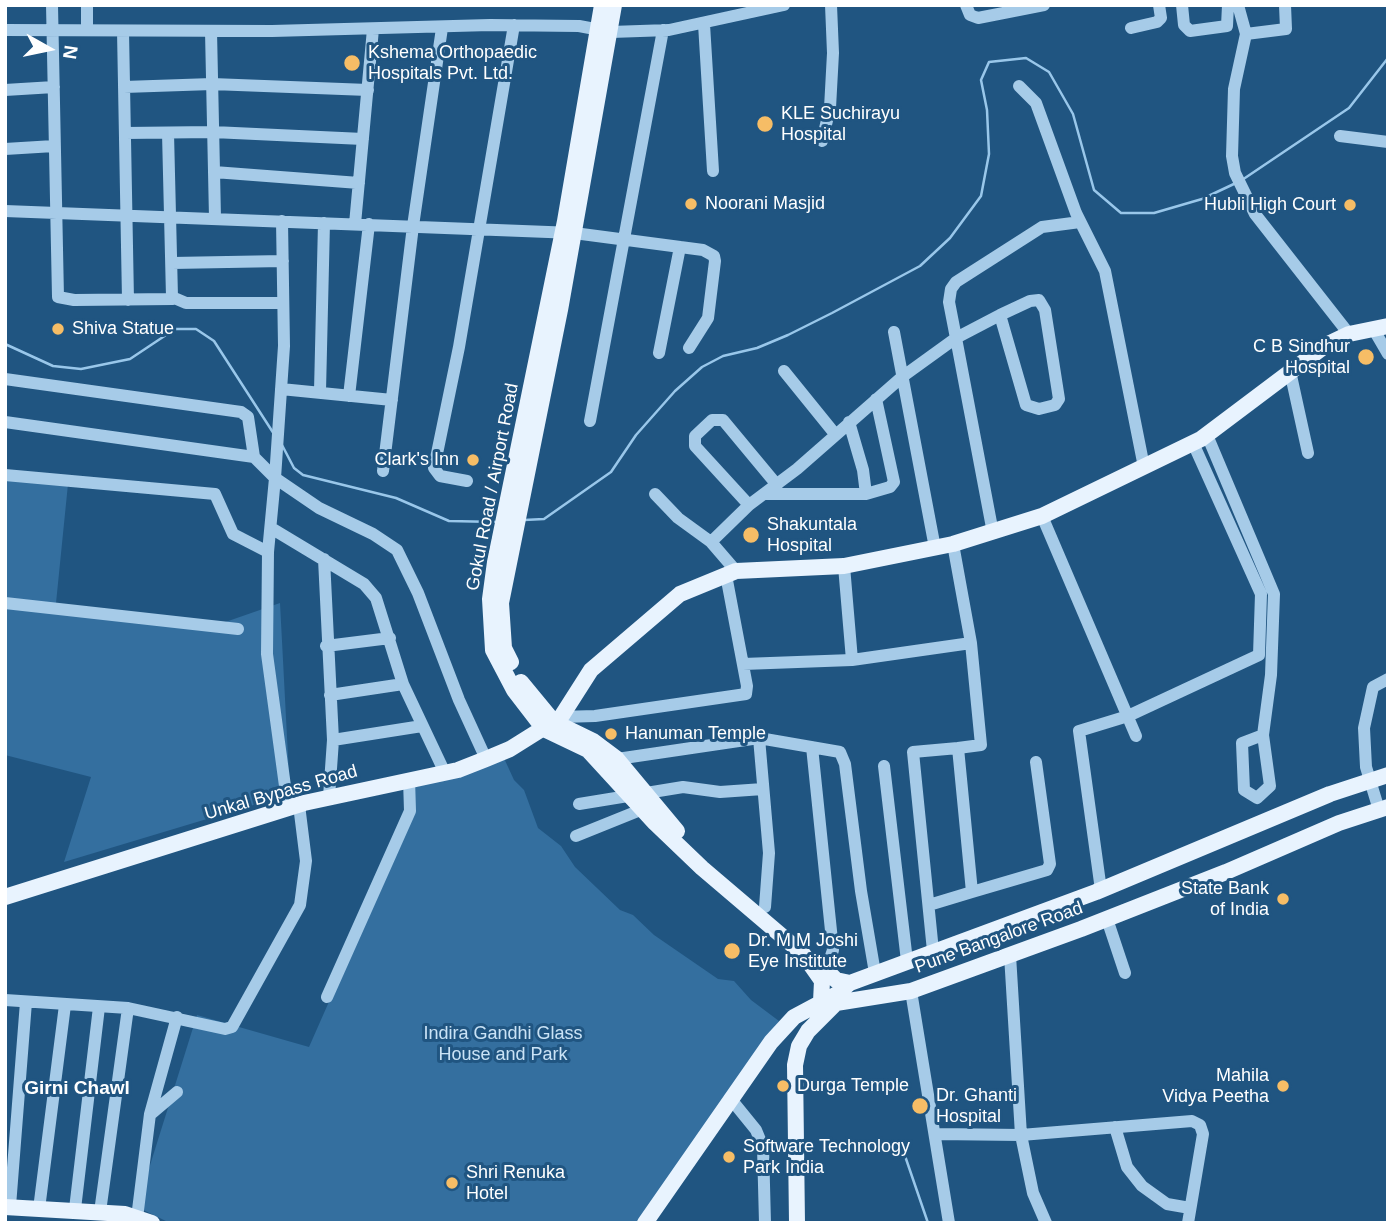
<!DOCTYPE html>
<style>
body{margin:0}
#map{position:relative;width:1393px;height:1228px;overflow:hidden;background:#205581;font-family:Arial,sans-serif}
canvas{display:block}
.frame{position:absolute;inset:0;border:7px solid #fff;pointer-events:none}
.north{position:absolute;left:14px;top:14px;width:70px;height:70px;-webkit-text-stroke:5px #205581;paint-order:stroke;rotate:99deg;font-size:19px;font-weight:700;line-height:28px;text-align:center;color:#fff}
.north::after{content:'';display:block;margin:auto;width:24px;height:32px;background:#fff;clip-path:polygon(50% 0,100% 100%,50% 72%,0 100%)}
</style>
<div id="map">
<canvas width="1393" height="1228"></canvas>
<div class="frame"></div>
<div class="north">N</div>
</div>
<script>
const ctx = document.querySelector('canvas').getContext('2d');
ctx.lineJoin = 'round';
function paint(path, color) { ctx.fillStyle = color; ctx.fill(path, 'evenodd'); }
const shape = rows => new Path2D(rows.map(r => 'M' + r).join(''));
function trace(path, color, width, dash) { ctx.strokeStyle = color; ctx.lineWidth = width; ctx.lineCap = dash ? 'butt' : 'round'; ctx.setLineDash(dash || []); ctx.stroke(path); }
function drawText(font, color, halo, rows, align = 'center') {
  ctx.font = font + ' Arial,sans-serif'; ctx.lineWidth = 6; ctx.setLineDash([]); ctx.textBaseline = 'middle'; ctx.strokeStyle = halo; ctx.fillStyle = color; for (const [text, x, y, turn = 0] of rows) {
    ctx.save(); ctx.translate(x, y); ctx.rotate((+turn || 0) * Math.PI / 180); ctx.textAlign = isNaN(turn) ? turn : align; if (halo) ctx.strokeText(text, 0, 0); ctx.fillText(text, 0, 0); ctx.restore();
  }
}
paint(shape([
 [5,477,68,484,56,603,211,627,280,603,290,794,64,862,91,777,5,755],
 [503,756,514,780,524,790,538,828,561,846,575,867,620,910,633,915,654,935,718,979,734,981,751,1000,779,1021,637,1223,170,1223,137,1207,197,1015,309,1047,414,809,411,784]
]), '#346f9f');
trace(shape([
 [1242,180,1349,108,1388,58],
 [5,344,53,366,81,369,130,359,175,329,196,329,214,341,274,434],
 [282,445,294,468,303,475,396,498,449,521,497,522],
 [524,520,544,519,611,472,636,435,675,391,702,367,723,356,757,348,788,335,832,313,920,266,950,238,981,196,989,154,987,110,981,80,989,62,1026,58,1049,72,1073,114,1094,190,1121,213,1154,213,1202,199,1236,183],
 [904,1153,928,1223]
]), '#99c7ea', 2.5);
trace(shape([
 [52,5,58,297,74,300,173,299],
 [966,5,970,15,978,18,1044,5],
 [1182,5,1184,25,1190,31,1227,26,1228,5],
 [1238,5,1246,34,1286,29,1285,5],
 [704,24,713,171],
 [1131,28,1157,22,1161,18,1159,5],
 [87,29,87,5],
 [5,30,272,31,490,25,579,26,611,32,669,30,784,5],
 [123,31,128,300],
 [211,31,215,218],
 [1246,34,1234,89,1232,156,1235,173,1255,214,1349,334],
 [1019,86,1036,103,1076,213,1105,271,1144,467],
 [124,87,212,84,368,90],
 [5,90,54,87],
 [125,133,213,132,363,139],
 [168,133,172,297,186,303,283,303],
 [1340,136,1388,142],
 [822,141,830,108,833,53,831,5],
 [5,149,54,146],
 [214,172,359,183],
 [5,211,574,233,703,250,714,256,715,261,708,318,689,348],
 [282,221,284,346,275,478,319,508,373,534,397,550,418,593,459,700,486,759],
 [355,224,373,29],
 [172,263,283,261],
 [1374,330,1388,354],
 [894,332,935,548],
 [659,353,680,247],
 [784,371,835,434],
 [1290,371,1308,453],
 [5,379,241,412,248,417,254,457,275,478,268,552,267,654,288,808],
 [281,389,392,400],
 [320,391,324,223],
 [349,396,369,224],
 [590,421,663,30],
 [5,422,254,457],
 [849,422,863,470,866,494,890,487,894,482,876,399],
 [1207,435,1274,594,1271,675,1263,735,1270,786,1257,798,1244,790,1242,743,1263,735],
 [383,471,413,226,442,28],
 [5,475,215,494,233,534,268,552],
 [467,481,440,476,434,468,459,347,514,25],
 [655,494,678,518,711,542],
 [764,494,866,494],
 [749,505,695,446,695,436,712,420,723,420,777,485],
 [1042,516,1136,736],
 [271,528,364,584,376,598,403,684,445,773],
 [993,533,956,338,1000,315,1030,301,1039,300,1045,310,1059,399,1055,405,1039,409,1026,405,1000,315],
 [324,559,333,740,329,797],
 [844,566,852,660],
 [736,571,711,542,749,505,797,469,902,377,956,338,949,302,951,289,956,282,1042,227,1080,222],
 [5,603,238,629],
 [326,646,390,638],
 [743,664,852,660,971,643],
 [330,695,403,684],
 [561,717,595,716,746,694,747,686,726,575],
 [759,738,769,853,765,907],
 [333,740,422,726],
 [812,747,833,950,826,971],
 [617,759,759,738,840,752,845,764,861,891,875,973],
 [884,766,907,961],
 [579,804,683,787,720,792,763,789],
 [1379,810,1366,767,1364,728,1373,687,1388,679],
 [576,836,643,809],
 [1101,890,1079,731,1128,716,1259,655,1261,594,1193,443],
 [972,892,1047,870,1050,864,1036,762],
 [929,905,972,892,958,748,981,745,971,643,953,544],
 [1107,919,1125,973],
 [933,951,913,752,958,748],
 [1010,955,1021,1135,1033,1193,1046,1223],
 [911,991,949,1223],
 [327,997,410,811,409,779],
 [5,1000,128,1008,225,1029,232,1027,300,905,306,861,299,805],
 [730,1098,756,1130,763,1147,765,1223],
 [151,1114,177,1092],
 [1115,1127,1127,1167,1142,1186,1167,1204,1190,1208],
 [936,1134,1021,1135,1192,1121,1200,1125,1203,1134,1188,1223],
 [10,1206,26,1002],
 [39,1209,65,1005],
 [75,1209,99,1007],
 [100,1212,128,1008],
 [137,1218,150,1114,177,1017]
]), '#a6cbe8', 12);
trace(shape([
 [602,5,565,221,495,562,490,599,493,650,514,690,544,729,588,750,655,823,702,868,803,954,822,981,821,1002],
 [511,662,504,648,501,603,560,310,614,5],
 [521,682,554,722,593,741,617,759,677,831],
 [5,897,304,803,458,770,486,759,510,749,561,717,591,670,680,594,736,571,844,566,953,544,1042,516,1201,439,1326,345,1349,334,1388,326],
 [819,963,836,980,850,983],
 [5,1207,125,1214,152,1223],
 [645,1223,771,1042,794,1017,837,994,850,983,1096,892,1330,794,1388,775],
 [797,1223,795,1065,799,1046,808,1031,836,1003,911,991,1081,929,1226,872,1339,823,1388,807]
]), '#e8f3fe', 16);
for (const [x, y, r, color] of [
 [352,63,9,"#f6bd66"],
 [765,124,9,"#f6bd66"],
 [691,204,7,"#f6bd66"],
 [1350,205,7,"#f6bd66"],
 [58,329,7,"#f6bd66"],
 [1366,357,9,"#f6bd66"],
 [473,460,7,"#f6bd66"],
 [751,535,9,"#f6bd66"],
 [611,734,7,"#f6bd66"],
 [1283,899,7,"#f6bd66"],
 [732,951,9,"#f6bd66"],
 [783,1086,7,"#f6bd66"],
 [1283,1086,7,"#f6bd66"],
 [920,1106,9,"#f6bd66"],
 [729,1157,7,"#f6bd66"],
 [452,1183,7,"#f6bd66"]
]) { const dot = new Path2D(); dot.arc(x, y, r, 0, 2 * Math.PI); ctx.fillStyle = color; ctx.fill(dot); trace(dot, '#205581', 2.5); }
drawText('18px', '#fff', '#205581', [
 ["Kshema Orthopaedic",368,53],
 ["Hospitals Pvt. Ltd.",368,74],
 ["KLE Suchirayu",781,114],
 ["Hospital",781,135],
 ["Noorani Masjid",705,204],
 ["Hubli High Court",1336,205,"right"],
 ["Shiva Statue",72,329],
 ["C B Sindhur",1350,347,"right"],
 ["Hospital",1350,368,"right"],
 ["Clark's Inn",459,460,"right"],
 ["Shakuntala",767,525],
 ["Hospital",767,546],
 ["Hanuman Temple",625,734],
 ["State Bank",1269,889,"right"],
 ["of India",1269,910,"right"],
 ["Dr. M M Joshi",748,941],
 ["Eye Institute",748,962],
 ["Mahila",1269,1076,"right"],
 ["Vidya Peetha",1269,1097,"right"],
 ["Durga Temple",797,1086],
 ["Dr. Ghanti",936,1096],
 ["Hospital",936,1117],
 ["Software Technology",743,1147],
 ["Park India",743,1168],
 ["Shri Renuka",466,1173],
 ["Hotel",466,1194]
], 'left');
drawText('18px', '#fff', '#205581', [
 ["Gokul Road / Airport Road",493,487,-79],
 ["Unkal Bypass Road",281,793,-16],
 ["Pune Bangalore Road",999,938,-20]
]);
drawText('18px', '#cae3f6', '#205581', [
 ["Indira Gandhi Glass",503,1034],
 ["House and Park",503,1055]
]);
drawText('bold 19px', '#fff', '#205581', [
 ["Girni Chawl",77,1089]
]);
</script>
